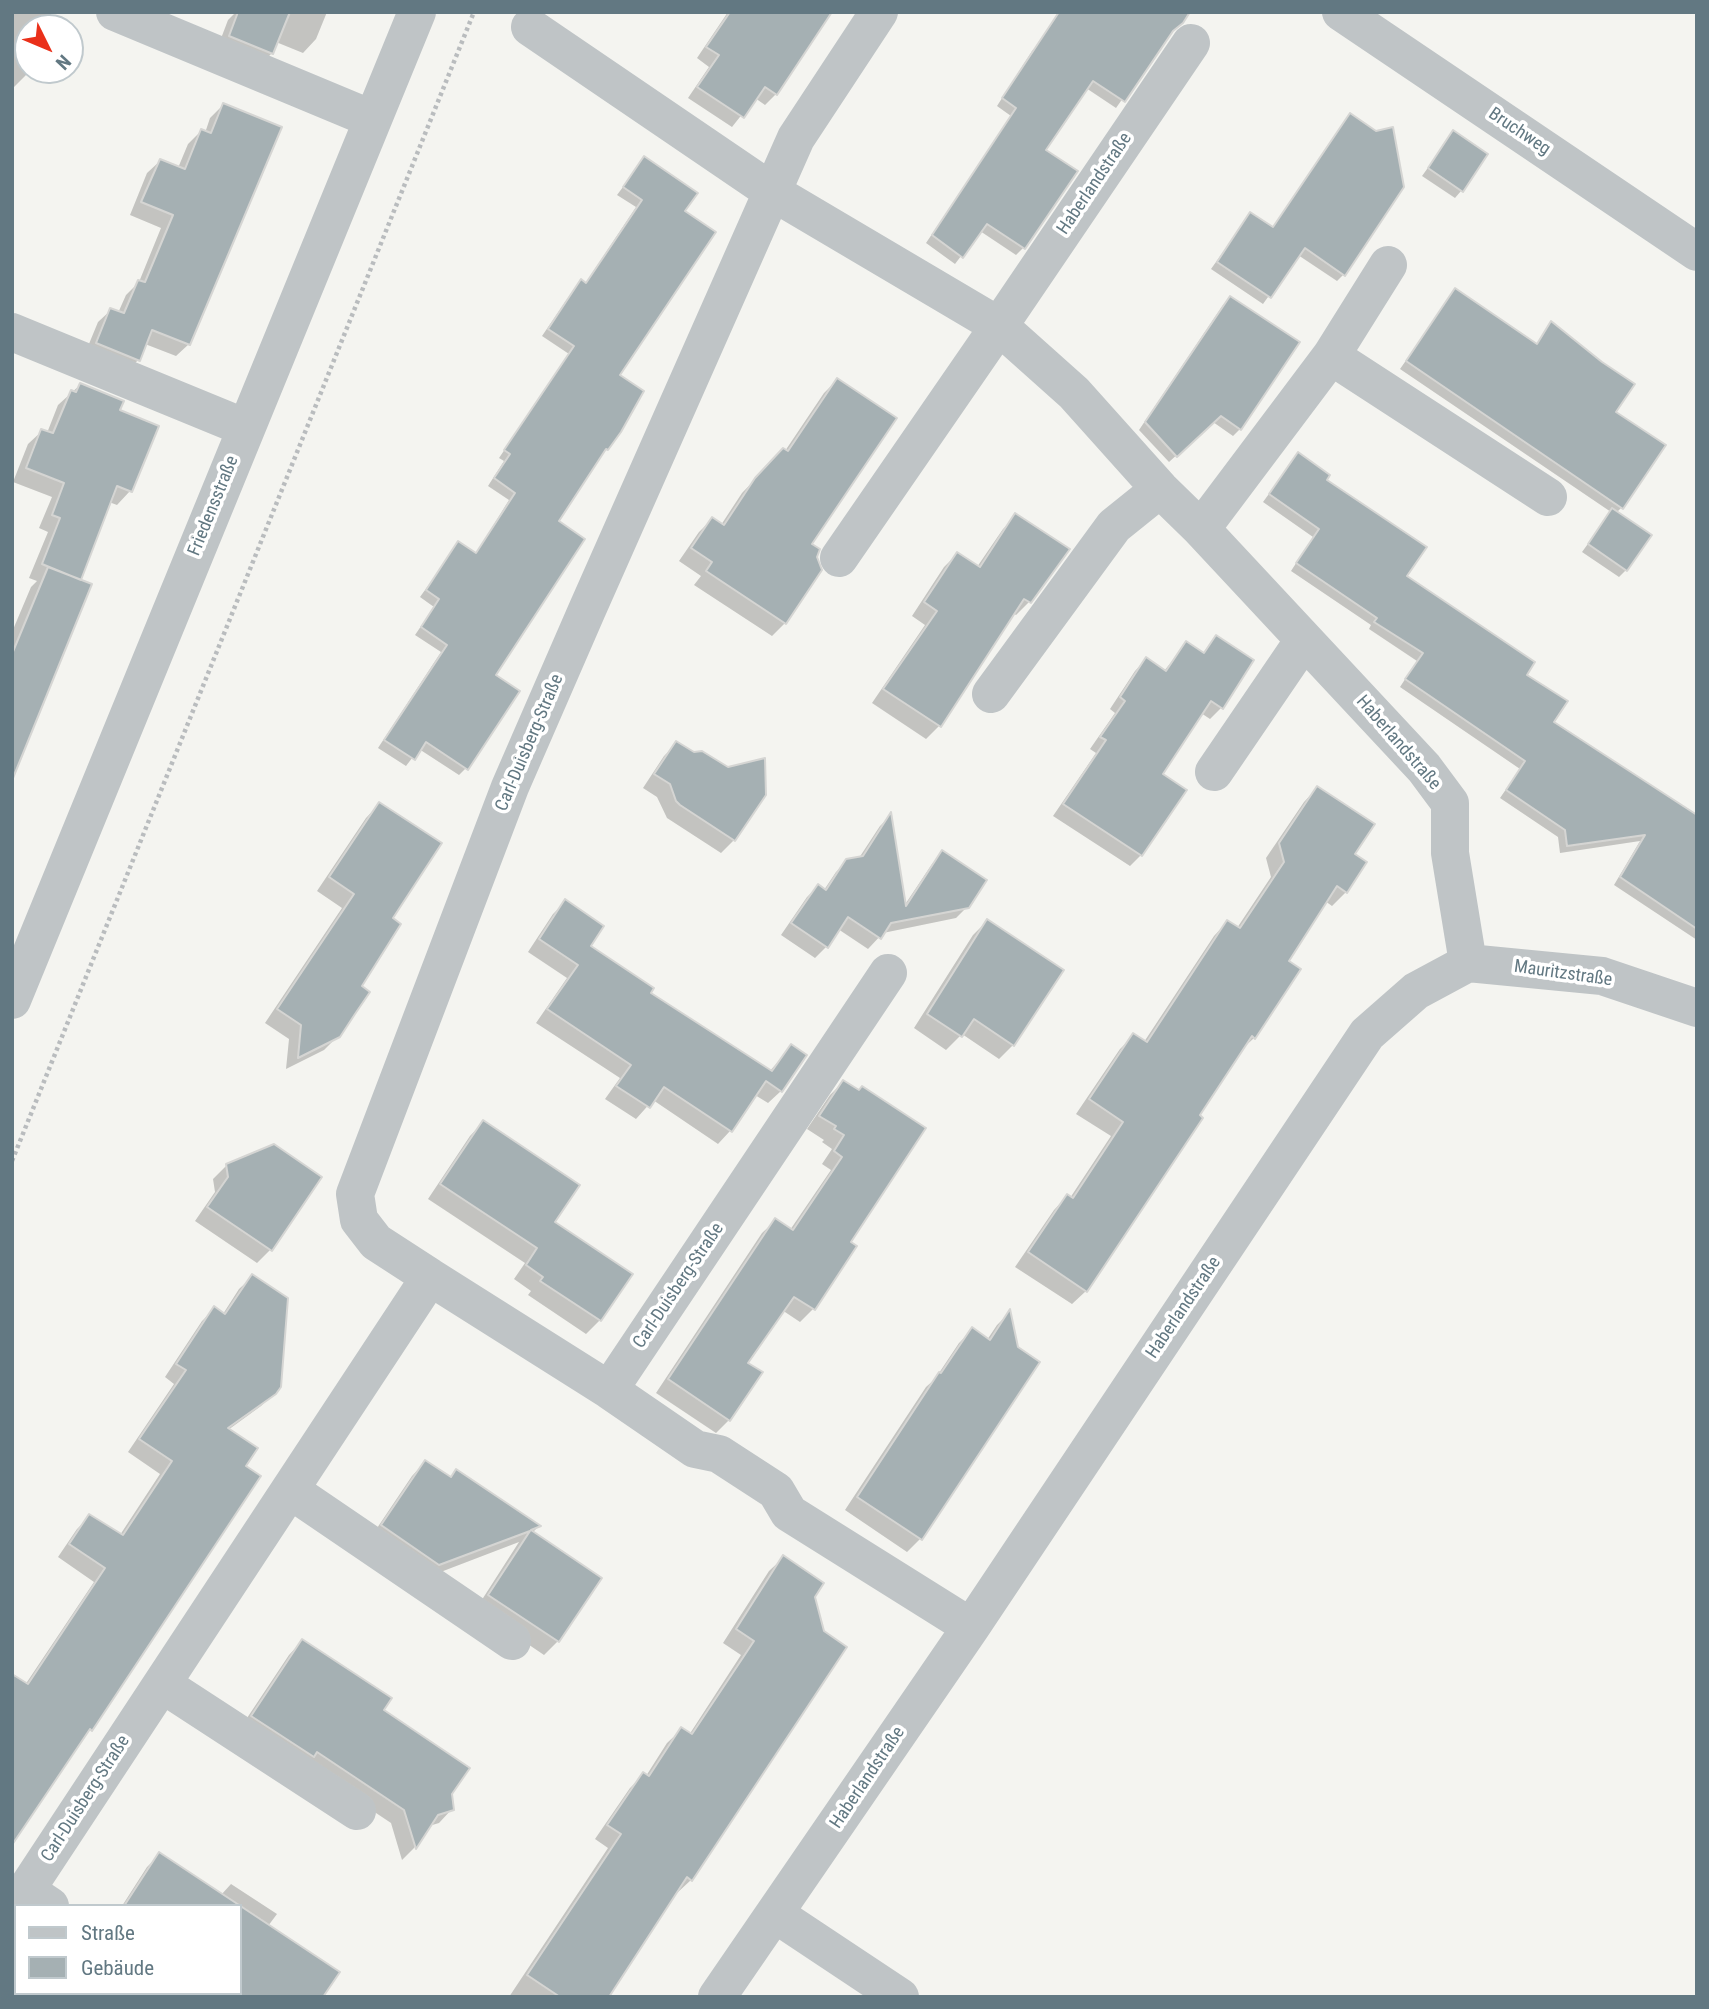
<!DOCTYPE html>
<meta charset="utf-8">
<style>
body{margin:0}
#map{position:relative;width:1709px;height:2009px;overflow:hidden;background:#f4f4f0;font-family:"Roboto Condensed",sans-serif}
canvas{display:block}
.frame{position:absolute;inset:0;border:14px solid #627882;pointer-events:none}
.legend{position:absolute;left:14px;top:1904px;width:228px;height:91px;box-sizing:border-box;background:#fff;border:2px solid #c0c9cd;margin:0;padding:9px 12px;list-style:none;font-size:21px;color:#627882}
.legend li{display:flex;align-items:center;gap:14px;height:35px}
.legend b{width:35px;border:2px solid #c0c9cd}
.north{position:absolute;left:14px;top:14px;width:70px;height:70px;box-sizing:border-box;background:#fff;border:2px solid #c0c9cd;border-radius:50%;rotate:133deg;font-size:19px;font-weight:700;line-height:28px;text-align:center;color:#627882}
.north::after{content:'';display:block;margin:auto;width:24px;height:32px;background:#ea301a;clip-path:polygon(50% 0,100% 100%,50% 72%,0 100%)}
</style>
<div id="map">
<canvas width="1709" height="2009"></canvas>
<div class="frame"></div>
<ul class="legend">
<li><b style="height:9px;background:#bfc4c6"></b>Straße</li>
<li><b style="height:19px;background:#a5b0b3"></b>Gebäude</li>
</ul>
<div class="north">N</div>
</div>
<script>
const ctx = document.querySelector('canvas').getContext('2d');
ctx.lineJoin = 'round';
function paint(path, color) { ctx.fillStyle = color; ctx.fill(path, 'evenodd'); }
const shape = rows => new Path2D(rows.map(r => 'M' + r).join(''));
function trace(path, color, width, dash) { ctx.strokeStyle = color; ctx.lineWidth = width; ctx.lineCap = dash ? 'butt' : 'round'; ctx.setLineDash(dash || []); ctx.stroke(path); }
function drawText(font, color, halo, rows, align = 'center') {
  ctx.font = font + ' "Roboto Condensed",sans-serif'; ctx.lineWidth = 7; ctx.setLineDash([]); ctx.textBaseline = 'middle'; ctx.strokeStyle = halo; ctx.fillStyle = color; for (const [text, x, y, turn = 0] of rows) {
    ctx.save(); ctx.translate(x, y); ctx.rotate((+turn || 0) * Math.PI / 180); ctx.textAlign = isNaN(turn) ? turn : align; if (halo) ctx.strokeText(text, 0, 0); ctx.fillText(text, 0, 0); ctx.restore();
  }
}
paint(shape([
 [12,12,52,12,46,28,28,28,29,70,26,75,13,88],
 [236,12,327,12,316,39,303,53,276,42,272,53,259,66,217,49,228,20],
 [728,12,830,12,776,94,765,105,755,98,732,127,688,98,709,67,697,58],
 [1169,33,1116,108,1086,88,1043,150,1023,248,1016,255,980,231,955,264,926,243,1011,116,997,106,1032,51,1039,44],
 [223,105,189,344,176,356,145,344,138,360,126,373,84,356,98,322,111,310,118,313,126,295,139,282,161,228,130,215,147,173,160,161,178,168,188,144,201,131,205,133,210,118],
 [1350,116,1344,274,1337,281,1298,255,1263,304,1211,269,1250,214,1272,228,1343,123],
 [1453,133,1461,191,1455,198,1422,176],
 [644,159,683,212,618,375,607,449,600,456,557,522,493,675,466,768,459,775,419,749,406,766,378,748,441,652,415,635,434,607,420,597,458,544,475,555,509,500,488,486,504,461,499,458,569,354,542,336,574,289,581,282,585,284,636,207,617,195],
 [1455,291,1536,345,1552,324,1613,413,1622,507,1616,513,1626,570,1619,577,1582,552,1611,512,1400,369],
 [1230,298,1240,429,1233,436,1213,422,1169,462,1139,430,1223,305],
 [837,380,810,544,785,623,772,636,694,585,701,576,679,561,699,532,712,519,721,525,742,493,771,463,785,451,824,393],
 [80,385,118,411,130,491,117,505,109,502,16,742,12,741,12,632,31,587,37,581,29,578,48,532,39,528,52,497,13,482,28,444,42,431,47,433,58,405],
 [1298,454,1324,481,1405,577,1524,675,1552,722,1697,818,1697,940,1614,885,1640,841,1560,853,1558,837,1500,798,1520,769,1400,687,1417,661,1369,629,1371,625,1291,571,1313,537,1263,502],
 [1016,516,1029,602,1016,615,1013,613,939,726,926,739,872,703,925,625,912,616,944,567,957,554,977,567,1003,529],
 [1216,637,1221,708,1210,719,1201,713,1161,774,1141,855,1130,866,1053,816,1096,753,1090,749,1115,713,1110,709,1135,671,1146,659,1164,671,1186,644,1202,654],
 [677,743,734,840,721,853,667,818,657,797,643,788,664,756],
 [1317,788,1352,855,1346,892,1332,906,1325,901,1286,961,1254,1038,1239,1052,1086,1291,1072,1304,1015,1267,1054,1210,1067,1196,1070,1198,1111,1136,1076,1114,1120,1049,1134,1035,1144,1042,1214,936,1227,922,1237,928,1271,877,1266,858,1304,802],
 [379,804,390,918,338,1036,324,1050,286,1069,289,1039,265,1023,342,908,317,891,366,818],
 [890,816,904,906,932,864,943,852,967,907,956,918,883,933,868,949,838,929,826,947,815,958,781,935,807,897,818,886,824,890,836,872,847,861,859,858,880,826],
 [565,902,588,947,649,993,769,1072,791,1047,781,1091,768,1103,755,1095,730,1131,718,1144,653,1100,636,1119,605,1099,620,1078,536,1023,567,978,528,952,553,914],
 [987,921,1013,1045,999,1059,962,1034,946,1050,914,1028,973,935],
 [843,1082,848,1243,855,1247,813,1309,800,1322,782,1310,746,1363,729,1420,716,1433,656,1393,762,1233,776,1220,790,1230,831,1170,822,1164,832,1149,822,1142,824,1140,807,1129,830,1095],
 [483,1122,552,1223,600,1320,586,1334,528,1295,531,1291,514,1279,525,1263,428,1199,470,1136],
 [227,1165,270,1250,257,1263,195,1221,215,1192,213,1179],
 [252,1277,275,1392,261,1406,228,1430,25,1822,25,1685,94,1582,58,1557,77,1529,90,1516,120,1535,160,1474,128,1452,174,1384,165,1377,202,1321,215,1308,223,1314,239,1289],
 [1009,1313,921,1538,907,1552,845,1510,926,1387,935,1379,959,1343,973,1329,987,1340,997,1325],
 [425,1462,449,1478,456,1471,538,1527,532,1533,599,1578,558,1641,544,1655,476,1609,519,1542,425,1578,369,1540,412,1476],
 [783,1558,813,1597,691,1880,677,1893,675,1892,606,1997,509,1997,608,1848,595,1839,630,1788,644,1774,646,1776,667,1743,681,1730,689,1735,741,1655,723,1643,769,1571],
 [302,1641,450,1793,452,1809,439,1823,429,1826,414,1848,402,1860,391,1823,304,1765,239,1730,289,1655],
 [160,1854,221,1895,231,1884,277,1914,268,1926,321,1997,194,1997,190,1993,240,1993,240,1906,122,1906,147,1867],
 [12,1944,16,1946,16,1993,163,1993,163,1997,12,1997]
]), '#0003');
const building = shape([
 [238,12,290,12,273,54,229,36,238,12],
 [730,12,832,12,777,95,765,87,744,118,697,87,719,55,706,47,730,12],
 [1059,12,1190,12,1183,23,1173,31,1125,102,1093,81,1046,150,1078,171,1025,249,987,224,963,258,932,235,1016,108,1002,98,1059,12],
 [223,103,282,127,190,345,152,330,140,361,96,343,110,308,124,313,138,280,145,282,173,215,141,202,160,159,185,169,201,129,211,133,223,103],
 [1350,113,1376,131,1393,127,1404,187,1345,276,1305,248,1271,298,1217,262,1250,212,1273,227,1350,113],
 [1453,130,1488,154,1463,192,1428,168,1453,130],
 [644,156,698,193,685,211,716,232,620,375,644,391,621,432,608,450,606,449,559,521,585,539,496,675,520,691,468,770,426,742,415,760,384,740,447,645,421,627,439,599,426,590,458,541,476,553,515,493,494,478,510,454,504,450,574,346,548,329,581,279,586,283,642,200,623,187,644,156],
 [1455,288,1537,344,1551,321,1602,362,1635,384,1616,412,1666,445,1623,509,1406,361,1455,288],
 [1230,296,1300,342,1241,430,1221,416,1177,457,1145,422,1230,296],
 [837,378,897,418,812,544,820,549,817,557,822,570,786,624,706,571,712,562,691,548,712,517,724,525,755,478,783,448,788,451,837,378],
 [80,383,124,401,120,410,159,426,132,492,117,486,81,580,42,564,60,518,52,515,64,483,26,468,41,429,53,433,71,390,76,392,80,383],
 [1298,452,1330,475,1327,480,1427,547,1407,576,1535,662,1527,675,1568,701,1554,722,1697,815,1697,929,1620,877,1645,835,1567,846,1565,830,1506,790,1525,761,1405,679,1423,653,1374,622,1377,618,1296,563,1319,529,1269,494,1298,452],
 [1612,508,1652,535,1627,571,1588,544,1612,508],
 [1015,513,1070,549,1031,603,1024,599,941,727,883,689,937,611,924,602,957,552,980,567,1015,513],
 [48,567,92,584,13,778,12,654,48,567],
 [1216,635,1254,660,1223,709,1211,701,1163,774,1187,790,1142,856,1063,804,1106,740,1100,737,1125,701,1120,697,1146,657,1166,671,1186,641,1204,653,1216,635],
 [676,741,694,752,702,751,728,767,765,758,766,795,735,841,680,805,676,801,670,784,654,774,676,741],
 [1317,786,1375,824,1355,854,1367,862,1347,893,1337,886,1289,961,1301,969,1255,1039,1252,1036,1200,1115,1203,1118,1087,1292,1028,1252,1067,1194,1073,1198,1123,1122,1089,1099,1133,1033,1147,1042,1227,920,1240,928,1284,862,1279,843,1317,786],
 [379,802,442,843,393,918,401,924,362,986,370,992,355,1014,340,1037,298,1058,301,1025,277,1009,354,894,329,877,379,802],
 [891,812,906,906,942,850,987,880,969,908,891,923,881,939,848,917,828,948,791,923,818,884,826,890,846,859,863,856,891,812],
 [565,899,604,926,591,946,654,988,651,993,772,1071,791,1044,807,1055,782,1092,766,1081,732,1132,664,1087,650,1108,616,1086,631,1065,547,1009,578,965,539,939,565,899],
 [987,919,1064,970,1014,1046,974,1019,962,1037,927,1014,987,919],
 [843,1080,859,1090,862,1086,926,1128,851,1242,857,1246,815,1310,794,1297,748,1363,763,1372,730,1421,668,1379,775,1218,793,1230,842,1157,834,1151,844,1135,834,1129,836,1126,819,1116,843,1080],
 [483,1120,580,1185,555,1222,633,1274,601,1321,540,1281,543,1277,526,1265,537,1248,440,1184,483,1120],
 [274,1144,322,1177,272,1251,207,1207,228,1177,226,1164,274,1144],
 [252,1274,288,1298,281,1387,276,1394,228,1428,258,1448,246,1466,261,1476,92,1731,90,1729,12,1845,12,1674,28,1684,105,1568,69,1544,89,1514,123,1535,172,1461,139,1439,186,1370,176,1364,214,1306,225,1314,252,1274],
 [1010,1309,1018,1347,1040,1362,922,1540,857,1497,939,1372,941,1373,972,1327,990,1340,1010,1309],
 [425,1460,451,1477,456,1469,541,1526,531,1530,602,1578,559,1642,488,1595,530,1531,439,1565,381,1525,425,1460],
 [783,1555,824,1583,815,1597,824,1631,847,1647,692,1881,687,1877,609,1997,560,1997,527,1975,621,1834,607,1825,643,1772,649,1776,681,1727,692,1734,754,1641,736,1629,783,1555],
 [302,1639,392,1698,384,1710,470,1768,452,1794,454,1810,438,1815,416,1849,404,1810,317,1752,314,1757,251,1716,302,1639],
 [159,1852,340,1972,323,1997,240,1997,240,1906,124,1906,159,1852]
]);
paint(building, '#a5b0b3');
trace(building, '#d5d5d3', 2);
trace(shape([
 [12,1161,474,12]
]), '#b9bcbe', 4.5, [3.5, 3.5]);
trace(shape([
 [115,12,372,119],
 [1341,12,1697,252],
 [530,27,774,193,999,326,1074,393,1160,489,1201,529,1424,768,1450,803,1450,853,1468,963],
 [12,332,246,428],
 [1331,356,1548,497],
 [1201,529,1331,356,1388,265],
 [839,558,999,326,1191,43],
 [991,694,1114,526,1160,489],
 [1214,772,1304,640],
 [1468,963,1602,976,1697,1008],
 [12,1000,417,12],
 [430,1277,609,1390,695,1449,719,1454,776,1491,789,1513,971,1627],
 [609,1390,888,973],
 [290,1490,512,1641],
 [162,1684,357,1811],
 [50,1906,26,1890,430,1277,376,1242,359,1220,355,1194,510,787,587,610,796,138,879,12],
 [775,1914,900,1997],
 [186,1993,191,1997],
 [717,1997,971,1627,1367,1034,1416,991,1468,963]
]), '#bfc4c6', 38);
drawText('18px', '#627882', '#fff', [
 ["Bruchweg",1519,132,34],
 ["Haberlandstraße",1095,184,-56],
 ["Friedensstraße",214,506,-68],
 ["Carl-Duisberg-Straße",530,743,-67],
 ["Haberlandstraße",1398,743,49],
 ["Mauritzstraße",1563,974,8],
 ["Carl-Duisberg-Straße",679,1286,-56],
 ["Haberlandstraße",1184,1308,-56],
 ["Haberlandstraße",868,1778,-56],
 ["Carl-Duisberg-Straße",86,1799,-57]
]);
</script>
